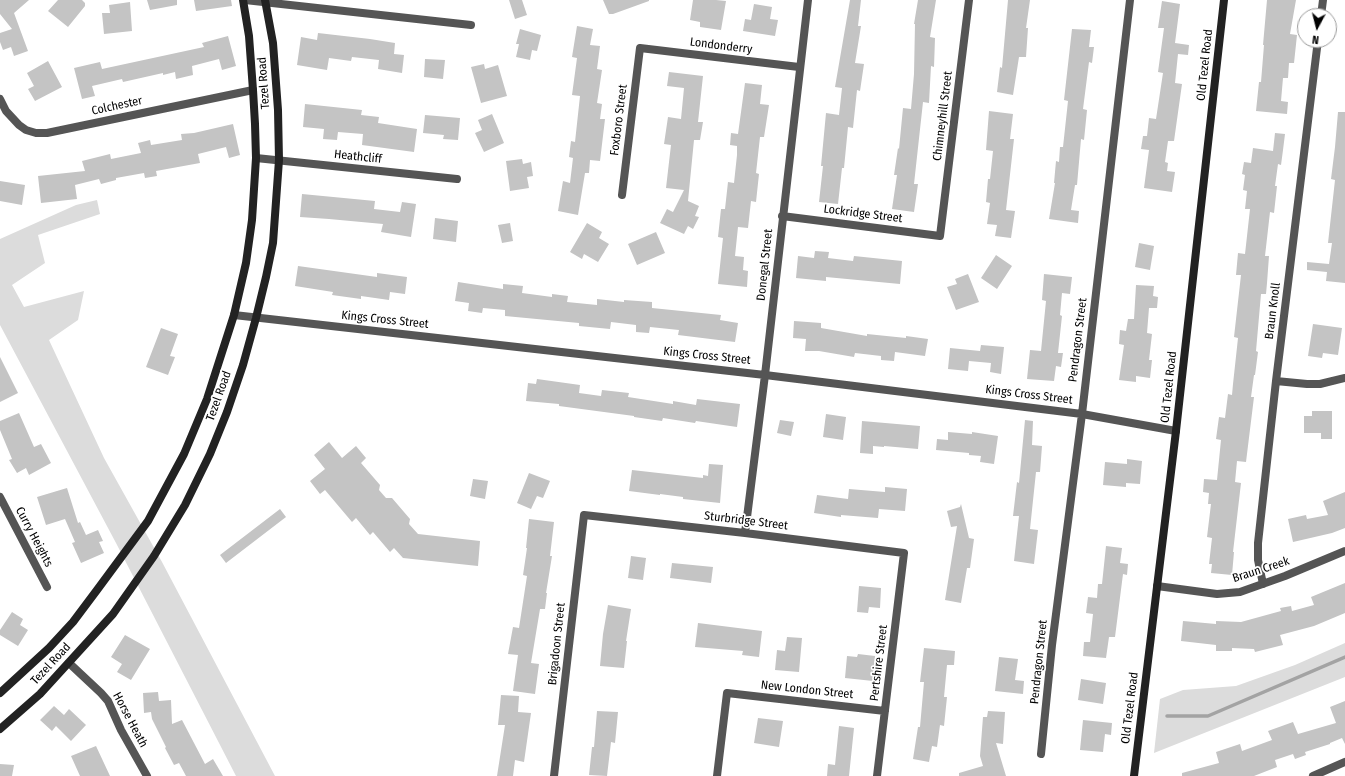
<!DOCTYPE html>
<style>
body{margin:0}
#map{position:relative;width:1345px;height:776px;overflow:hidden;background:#fff;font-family:"Fira Sans Condensed",sans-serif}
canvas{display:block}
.north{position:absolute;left:1297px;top:8px;width:40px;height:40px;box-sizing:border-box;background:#fff;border:1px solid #999;border-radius:50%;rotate:187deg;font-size:11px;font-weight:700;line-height:16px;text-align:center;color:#000}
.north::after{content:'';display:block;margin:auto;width:14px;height:18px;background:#000;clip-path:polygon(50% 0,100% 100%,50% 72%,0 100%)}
</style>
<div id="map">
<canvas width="1345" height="776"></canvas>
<div class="north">N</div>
</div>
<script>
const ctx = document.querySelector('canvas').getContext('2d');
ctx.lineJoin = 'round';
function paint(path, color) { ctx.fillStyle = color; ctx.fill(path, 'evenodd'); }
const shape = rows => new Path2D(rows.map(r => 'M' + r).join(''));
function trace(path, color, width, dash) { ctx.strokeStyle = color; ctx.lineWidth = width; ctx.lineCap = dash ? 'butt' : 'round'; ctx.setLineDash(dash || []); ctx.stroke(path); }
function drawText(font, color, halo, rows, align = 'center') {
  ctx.font = font + ' "Fira Sans Condensed",sans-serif'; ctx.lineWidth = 3.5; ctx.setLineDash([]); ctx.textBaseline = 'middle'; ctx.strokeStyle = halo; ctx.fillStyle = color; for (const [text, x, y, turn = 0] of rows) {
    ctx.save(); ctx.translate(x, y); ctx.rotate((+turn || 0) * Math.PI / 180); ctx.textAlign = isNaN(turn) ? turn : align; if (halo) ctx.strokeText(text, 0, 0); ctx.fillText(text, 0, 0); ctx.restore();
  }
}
paint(shape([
 [97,200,100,214,38,235,45,263,12,285,24,307,84,291,78,320,49,340,104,458,162,562,275,776,236,776,116,543,0,325,0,239,76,205],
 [1345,643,1345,677,1154,753,1160,699,1183,690,1236,686,1295,665]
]), '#dcdcdc');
trace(shape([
 [1167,716,1208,716,1345,657]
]), '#a3a3a3', 3.5);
paint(shape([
 [0,0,29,0,14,13,28,51,14,56,11,47,3,50,0,42,0,33,12,29,0,14],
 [58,0,82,0,85,3,85,6,68,27,48,11],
 [147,0,177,0,177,5,150,10],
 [194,0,231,0,232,6,196,11],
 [509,0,522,0,527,15,515,19],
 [603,0,649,0,649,1,613,14,609,14],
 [693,0,716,0,726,1,721,30,700,27,700,22,690,20],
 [850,0,861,0,858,26,861,26,855,63,864,64,860,91,857,90,853,128,848,127,844,168,842,168,838,204,819,202,823,166,821,166,826,113,839,115,842,88,835,87],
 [918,0,936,0,930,37,935,38,934,67,931,66,929,103,923,102,914,184,918,184,914,212,892,209,897,175,894,175,898,148,899,149,903,108,911,109,914,74,915,24,914,24],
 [1008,0,1030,0,1026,28,1028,28,1026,57,1019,57,1013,95,997,92,1000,67,1002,68],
 [1267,0,1296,0,1290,34,1297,35,1294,63,1289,63,1288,78,1283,78,1281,101,1288,102,1287,114,1256,111,1259,82,1261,82,1264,45,1263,45],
 [1162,1,1180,4,1175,43,1189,45,1188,55,1178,54,1175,83,1182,84,1174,141,1168,141,1165,162,1168,163,1167,171,1175,172,1172,192,1144,188,1149,150,1141,149,1143,136,1147,136,1149,118,1156,119,1163,73,1158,72,1164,28,1158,28],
 [130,2,132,31,104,34,102,13,110,13,109,5],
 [754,4,772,7,770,19,778,20,775,36,743,31,745,19,751,20],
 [577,26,593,29,590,45,600,46,597,69,602,70,597,103,602,104,600,119,605,119,600,161,590,160,589,173,585,173,578,215,558,211,563,181,570,183,573,158,569,157,571,141,575,142,580,96,572,95,577,58,572,57],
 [520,29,541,35,537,51,532,50,530,60,516,57,519,44,516,44],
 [1072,29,1091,30,1089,47,1094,47,1092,63,1089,62,1083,109,1087,110,1084,140,1081,139,1077,185,1075,185,1071,210,1079,211,1078,223,1049,219,1055,183,1054,183,1056,161,1059,162,1060,147,1063,147,1068,101,1064,100],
 [318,33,370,39,395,43,394,54,404,55,402,73,378,69,379,60,352,57,351,61,329,58,327,70,297,65,301,37,317,40],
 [228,36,236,66,222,70,219,59,192,66,193,75,176,79,175,72,163,75,163,73,123,82,122,79,92,86,95,96,82,99,74,68,100,62,102,69,204,47,202,43],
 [425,59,445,60,443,79,424,77],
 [48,61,62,87,35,101,28,89,34,86,27,73],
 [484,64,485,69,498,65,507,96,481,103,471,67],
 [669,72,703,76,698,122,703,122,700,140,694,140,688,201,699,206,695,216,699,217,693,229,688,226,684,234,660,223,667,209,673,212,684,190,666,188,671,145,664,144,668,117,681,119,684,88,667,86],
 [745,83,762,85,760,104,769,105,764,137,760,137,756,173,759,174,756,202,751,201,748,228,738,227,735,256,744,257,743,270,748,271,747,287,718,284,723,238,718,237,721,209,725,209,728,182,734,183,737,155,737,146,730,145,731,133,738,134],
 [305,104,362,110,361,115,379,117,378,123,417,129,414,152,362,145,363,134,338,132,337,140,323,139,324,129,303,127],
 [989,111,1013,114,1010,139,1014,139,1006,210,1015,211,1011,238,995,236,997,225,987,224,990,203,986,202,988,179,990,179,993,151,986,150],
 [1338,112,1345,112,1345,283,1326,281,1327,272,1307,270,1307,262,1329,264,1332,243,1328,243,1335,180,1331,179,1335,147],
 [492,114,504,143,484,152,475,133,482,130,478,120],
 [425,115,460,118,458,140,443,139,444,135,423,133],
 [233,124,240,155,229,158,226,147,198,154,200,163,156,171,157,176,145,178,144,173,116,178,116,180,101,184,99,179,75,185,77,199,41,203,38,176,85,171,82,161,110,154,111,159,141,153,138,143,150,140,151,145,182,140,181,134,194,133],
 [1275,133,1285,134,1283,150,1281,165,1278,164,1275,186,1277,186,1274,213,1270,212,1265,256,1269,256,1267,283,1266,294,1261,294,1256,351,1258,352,1255,375,1254,375,1251,397,1254,397,1246,462,1237,461,1235,482,1241,483,1233,552,1234,552,1232,575,1211,573,1212,564,1209,564,1212,538,1207,537,1211,504,1208,504,1209,493,1203,492,1204,479,1217,480,1221,440,1216,439,1219,417,1225,418,1228,394,1232,395,1233,384,1238,338,1234,337,1241,275,1236,275,1238,253,1245,254,1250,209,1245,209,1247,191,1243,190,1245,175,1242,174,1244,162,1251,163,1253,148,1273,151],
 [522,159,523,164,531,162,533,176,527,177,529,188,510,191,506,161],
 [0,181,25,185,22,205,0,201],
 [302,194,375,201,374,209,400,212,402,202,416,204,411,237,381,232,383,224,329,219,300,217],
 [435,218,458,221,456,242,433,239],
 [510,223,513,241,502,243,498,225],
 [587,223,602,232,599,238,609,244,598,262,584,254,582,259,570,252],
 [656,232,665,253,637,265,628,244],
 [1139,243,1154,246,1150,270,1135,267],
 [815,251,829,252,828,258,853,261,854,256,902,261,900,284,826,277,826,281,796,278,798,256,814,258],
 [996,255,1012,266,997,289,981,278],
 [298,266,377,277,377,273,407,277,405,294,390,292,389,300,361,296,361,299,332,295,333,292,295,286],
 [968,274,979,302,956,310,947,287,957,284,955,279],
 [1044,274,1072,277,1070,294,1062,293,1060,315,1062,316,1058,353,1063,353,1061,367,1056,366,1054,381,1027,379,1030,350,1041,351,1046,301,1042,300],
 [458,282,503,289,503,284,523,286,522,293,552,297,552,294,568,296,567,302,597,305,597,299,624,302,624,300,652,302,652,308,721,315,720,320,738,323,735,342,678,335,679,330,650,327,649,333,636,332,636,325,611,322,610,329,579,326,579,323,505,316,505,310,483,308,482,313,468,311,469,303,455,301],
 [1136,285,1154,286,1153,296,1158,297,1157,308,1149,308,1147,333,1152,334,1149,360,1152,360,1150,378,1136,376,1136,382,1119,380,1124,345,1119,344,1120,330,1126,331,1128,319,1134,319],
 [794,321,821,323,821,328,867,336,867,334,906,338,906,336,928,339,925,356,895,352,894,361,881,360,881,356,855,353,854,357,819,351,805,351,806,339,793,338],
 [1313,324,1342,328,1338,355,1323,353,1322,358,1308,356],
 [161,328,178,334,170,356,175,357,168,375,146,367],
 [981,345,1004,347,1001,374,990,372,991,363,969,361,968,371,948,369,950,348,980,351],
 [0,357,18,393,0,402],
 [537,379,580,385,579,393,601,396,602,390,629,393,628,397,673,404,673,401,696,405,697,399,740,404,737,427,696,421,695,423,663,418,662,421,634,417,634,416,559,406,559,404,526,401,528,383,536,384],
 [1312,411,1332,411,1332,439,1321,439,1321,433,1304,433,1304,416,1312,416],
 [19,413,34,447,41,444,51,463,29,475,26,468,17,473,9,460,12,459,0,430,0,421],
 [826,414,846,417,843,440,823,437],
 [780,420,794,422,791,436,777,433],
 [1025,420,1033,421,1032,445,1042,446,1040,472,1036,472,1030,529,1038,530,1034,564,1014,561,1019,516,1013,516,1017,482,1019,483],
 [862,421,920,426,918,449,884,446,884,447,873,446,873,454,860,453],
 [948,432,972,434,972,432,998,436,994,464,980,462,981,456,969,455,969,453,936,450,937,439,948,440],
 [329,442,342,458,356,446,366,458,361,463,380,485,379,490,386,498,392,498,410,519,409,524,418,534,480,541,478,566,403,558,394,548,390,552,373,532,370,535,356,518,352,522,325,490,320,494,310,481,325,469,314,455],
 [1127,459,1142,461,1140,484,1126,483,1126,487,1103,485,1105,462,1127,464],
 [709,464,723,465,720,503,683,499,683,497,660,494,660,495,629,491,632,470,703,478,703,475,708,476],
 [529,473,550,481,543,498,537,496,531,509,517,503],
 [473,479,488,481,485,499,470,496],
 [885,487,907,489,905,511,879,509,878,518,841,515,841,517,814,513,817,495,848,499,849,489,885,492],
 [67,488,78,523,80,522,86,535,98,530,103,541,99,542,104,553,81,563,72,543,75,542,65,519,46,525,37,497],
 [1345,492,1345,528,1332,533,1293,542,1288,519,1306,515,1307,519,1328,515,1323,501],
 [961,504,969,538,974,539,970,568,967,568,961,603,945,600,957,526,951,527,947,511,960,507],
 [280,509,286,517,226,563,220,555],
 [529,519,554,522,550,556,552,556,546,593,547,593,545,609,540,609,531,663,539,664,535,694,513,691,518,655,508,654,513,627,519,628,527,576,523,575,527,548,526,548],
 [1106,546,1122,548,1120,563,1128,564,1127,575,1123,574,1115,637,1109,637,1106,658,1083,656,1084,642,1090,642,1093,614,1086,613,1088,597,1097,598,1098,584,1102,584],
 [631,556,646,558,643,580,628,578],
 [672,563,713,567,711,583,670,578],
 [1345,583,1345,613,1314,626,1280,635,1283,645,1255,652,1254,649,1232,648,1232,651,1216,651,1216,645,1181,641,1183,621,1216,624,1216,621,1241,622,1281,611,1280,608,1291,606,1292,611,1314,605,1311,597],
 [859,586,881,588,880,608,869,607,868,613,857,612],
 [608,605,631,609,626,641,627,641,624,668,600,666,603,634],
 [12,612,23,619,20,625,28,630,18,646,0,635,0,630],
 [698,623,762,631,759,657,742,655,743,651,695,647],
 [125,635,150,649,131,680,117,672,122,664,111,657],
 [787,637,802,638,799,672,775,670,777,650,785,651],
 [924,648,955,651,954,665,947,665,944,697,947,697,944,726,940,725,937,747,932,746,929,762,913,759,918,727,920,727,924,682,920,682],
 [858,654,875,656,873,681,845,678,847,656,857,657],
 [999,657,1018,659,1015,680,1024,681,1023,694,995,691],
 [1081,679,1106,683,1103,704,1078,700],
 [158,692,159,701,171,700,172,724,182,720,205,764,213,759,223,776,186,776,179,763,174,765,165,748,166,747,152,719,151,712,144,713,143,693],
 [501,695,519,696,518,712,531,713,524,762,515,760,513,776,497,776,505,725,498,725],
 [1345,701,1345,744,1342,738,1330,743,1330,744,1305,752,1306,755,1295,759,1293,754,1275,760,1277,767,1254,776,1182,776,1182,773,1219,763,1216,752,1240,744,1242,751,1272,740,1268,731,1293,722,1298,734,1336,723,1330,707],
 [54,706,64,715,69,709,86,725,71,741,56,726,52,731,40,720],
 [597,711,618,712,615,743,611,742,607,776,589,775,592,747,594,747],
 [988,711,1005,712,1003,744,996,743,1006,776,959,776,959,773,983,766,980,756,983,717,987,717],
 [758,718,783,721,779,747,754,743],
 [1083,720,1112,723,1111,735,1105,734,1103,752,1080,750],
 [839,726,854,728,849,776,827,776,828,764,835,765],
 [96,746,110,776,80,776,71,756],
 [0,764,14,765,12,776,0,776]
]), '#c4c4c4');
trace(shape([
 [245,0,471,25],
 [1321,16,1323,0],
 [0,99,6,111,19,125,26,130,36,133,47,133,253,90],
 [256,158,457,179],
 [622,195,640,48,799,67],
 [782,216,940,236,969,0],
 [234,315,765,375,1082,414,1176,431],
 [1276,381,1307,384,1320,384,1345,378],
 [0,497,47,587],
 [745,533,765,375,808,0],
 [1263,584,1258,560,1258,543,1276,381,1318,40],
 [1157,586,1217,594,1240,592,1285,576,1345,551],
 [69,663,101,693,108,701,121,730,147,776],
 [1041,754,1052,645,1082,414,1130,0],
 [554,776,584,515,745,533,904,553,877,776],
 [717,776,727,693,885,711],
 [1313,776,1345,762]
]), '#555', 8);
trace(shape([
 [0,693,49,648,73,622,97,590,148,521,184,454,207,399,234,315,246,263,252,220,256,158,255,124,253,90,249,36,243,0],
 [0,729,40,694,113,614,154,556,185,505,210,454,227,412,243,365,256,318,266,277,273,243,279,160,278,110,273,43,265,0],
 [1134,776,1176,431,1224,0]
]), '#222', 8);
drawText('12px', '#000', '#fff', [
 ["Londonderry",721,46,7],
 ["Old Tezel Road",1205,65,-84],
 ["Tezel Road",264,83,-94],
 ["Colchester",117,106,-12],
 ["Chimneyhill Street",943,116,-83],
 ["Foxboro Street",619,120,-83],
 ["Heathcliff",358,157,6],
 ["Lockridge Street",863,214,7],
 ["Donegal Street",765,265,-84],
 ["Braun Knoll",1273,311,-83],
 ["Kings Cross Street",385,320,6],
 ["Pendragon Street",1078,340,-83],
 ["Kings Cross Street",707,356,6],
 ["Old Tezel Road",1169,387,-84],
 ["Kings Cross Street",1029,395,7],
 ["Tezel Road",219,396,-70],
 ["Sturbridge Street",746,521,7],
 ["Curry Heights",34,537,62],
 ["Braun Creek",1261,570,-18],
 ["Brigadoon Street",557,644,-84],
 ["Pendragon Street",1039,662,-84],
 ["Pertshire Street",879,663,-83],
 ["Tezel Road",51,664,-47],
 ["New London Street",807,690,6],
 ["Old Tezel Road",1130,708,-83],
 ["Horse Heath",130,720,62]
]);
</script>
